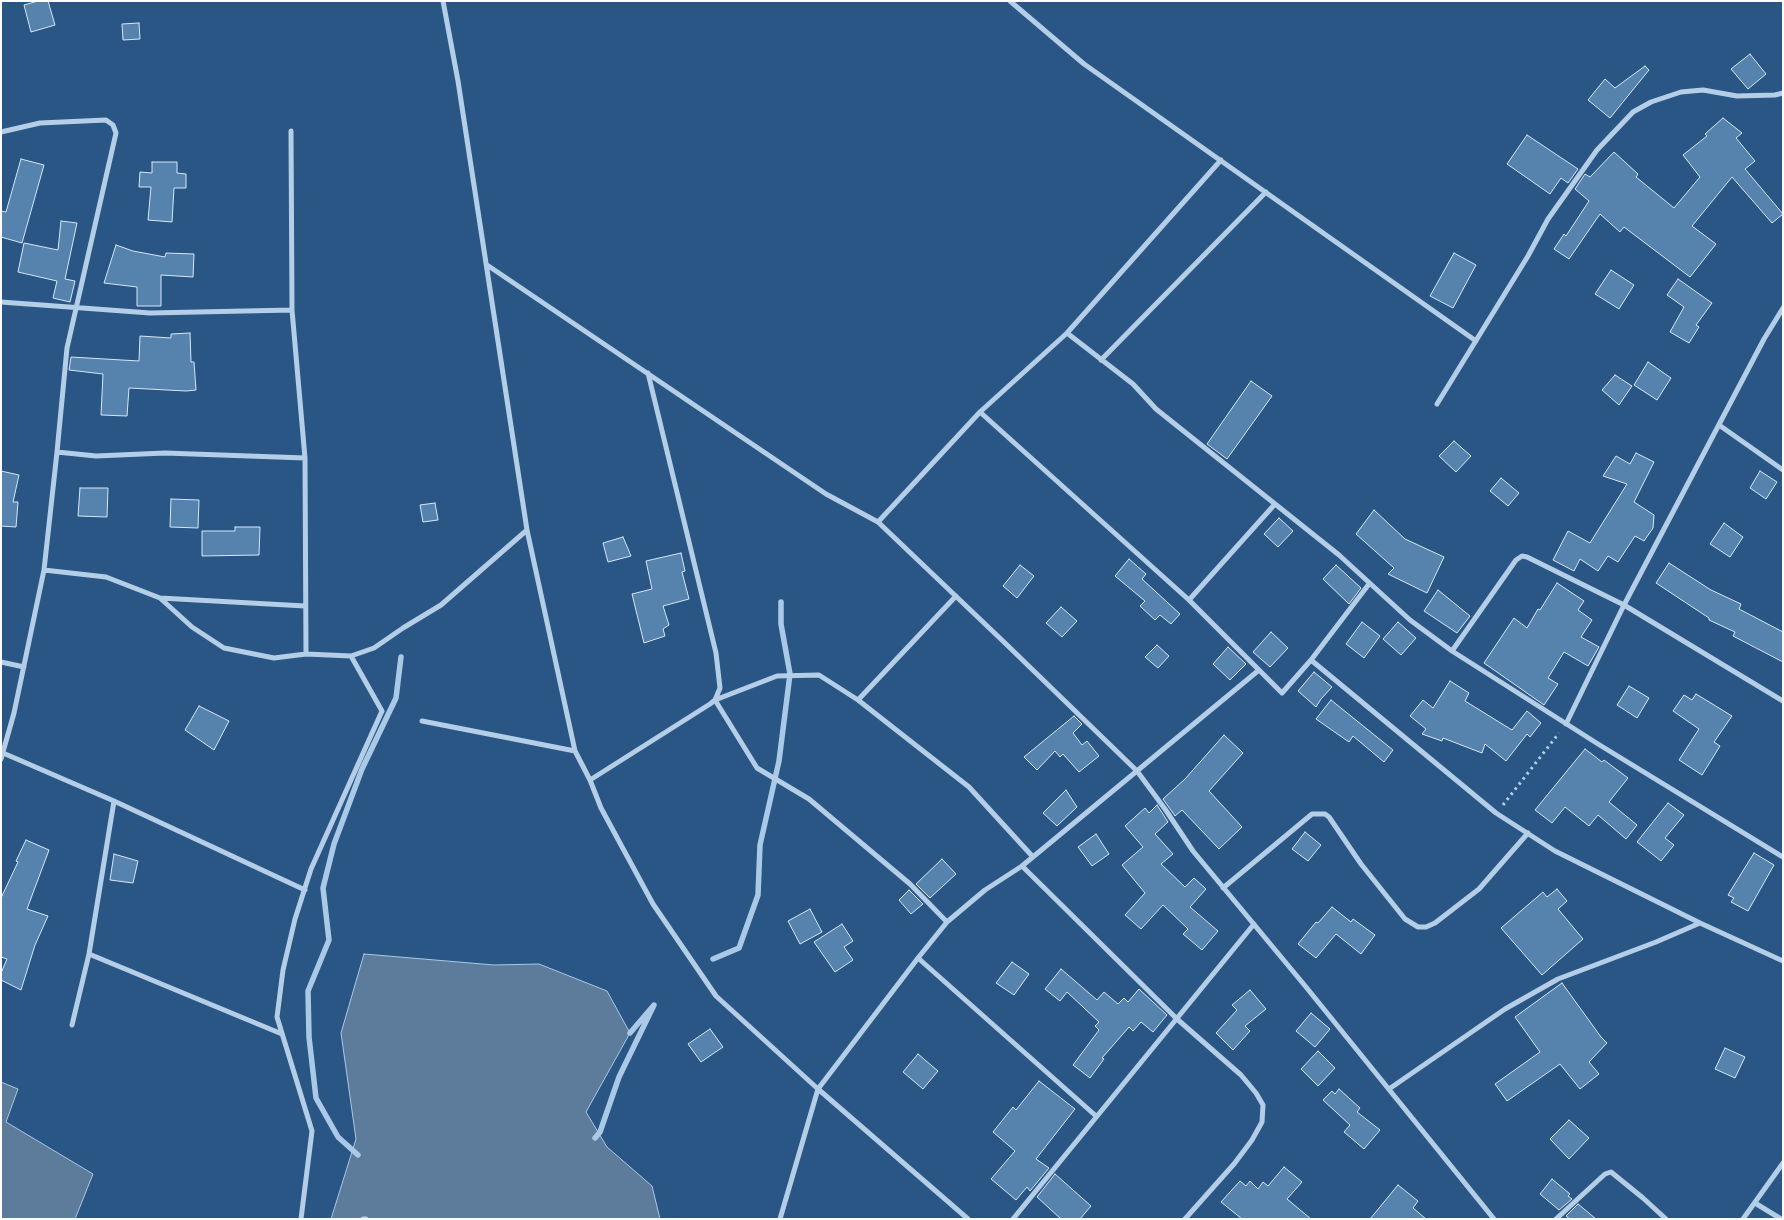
<!DOCTYPE html>
<style>
body{margin:0}
#map{position:relative;width:1784px;height:1220px;overflow:hidden;background:#2a5685;font-family:"Asap Condensed",sans-serif}
canvas{display:block}
.frame{position:absolute;inset:0;border:2px solid #fff;pointer-events:none}
</style>
<div id="map">
<canvas width="1784" height="1220"></canvas>
<div class="frame"></div>
</div>
<script>
const ctx = document.querySelector('canvas').getContext('2d');
ctx.lineJoin = 'round';
function paint(path, color) { ctx.fillStyle = color; ctx.fill(path, 'evenodd'); }
const shape = rows => new Path2D(rows.map(r => 'M' + r).join(''));
function trace(path, color, width, dash) { ctx.strokeStyle = color; ctx.lineWidth = width; ctx.lineCap = dash ? 'butt' : 'round'; ctx.setLineDash(dash || []); ctx.stroke(path); }
const water = shape([
 [364,954,494,965,539,964,607,991,630,1033,586,1112,607,1147,652,1186,660,1219,331,1219,356,1139,341,1033,364,954],
 [1,1082,18,1089,6,1122,93,1174,75,1219,1,1219,1,1082]
]);
paint(water, '#5d7b9b');
trace(water, '#aac9e7', 1);
trace(shape([
 [713,959,739,948,758,895,760,845,779,761,790,674,781,624,781,602],
 [595,1138,600,1132,619,1077,654,1005,630,1033],
 [358,1155,338,1137,316,1098,309,1037,308,991,329,940,323,888,334,844,362,769,396,698,401,657]
]), '#aac9e7', 5.5);
const building = shape([
 [38,1,48,1,55,25,31,32,24,5,38,1],
 [139,23,140,39,123,40,122,24,139,23],
 [1750,54,1766,74,1748,89,1731,69,1750,54],
 [1645,66,1649,70,1610,118,1588,100,1605,79,1615,88,1645,66],
 [1723,118,1742,133,1736,138,1755,161,1745,169,1783,214,1772,223,1732,177,1692,226,1716,244,1690,277,1624,227,1620,232,1600,214,1569,259,1554,249,1564,234,1566,236,1589,201,1575,189,1585,174,1590,177,1614,152,1638,174,1636,177,1674,208,1700,177,1683,155,1707,136,1705,134,1723,118],
 [1527,135,1578,169,1568,183,1561,178,1550,194,1507,164,1527,135],
 [21,159,44,165,22,243,1,237,1,211,6,212,21,159],
 [152,162,177,162,177,173,186,174,186,188,174,188,172,222,148,220,151,187,139,187,140,172,152,173,152,162],
 [61,221,77,223,65,279,75,281,70,302,53,298,57,281,18,272,24,243,58,250,61,221],
 [116,245,133,251,165,257,166,253,194,254,193,277,161,275,161,306,137,306,137,287,104,283,116,245],
 [1454,253,1476,265,1453,308,1430,296,1454,253],
 [1611,270,1634,285,1619,309,1595,294,1611,270],
 [1678,279,1712,303,1696,325,1699,327,1689,343,1670,332,1684,307,1667,295,1678,279],
 [190,333,191,362,194,362,196,390,186,391,129,388,127,416,101,415,103,374,69,370,71,357,139,361,140,336,171,338,171,334,190,333],
 [1648,362,1671,378,1657,400,1634,385,1648,362],
 [1615,375,1632,386,1619,405,1602,390,1615,375],
 [1251,381,1272,396,1227,459,1207,444,1251,381],
 [1454,441,1471,456,1456,472,1439,456,1454,441],
 [1636,453,1654,462,1634,502,1654,515,1653,528,1644,541,1635,536,1618,562,1608,556,1598,571,1580,559,1574,571,1553,560,1568,531,1590,543,1627,484,1603,476,1616,456,1630,464,1636,453],
 [1,471,19,475,13,502,18,502,16,527,1,526,1,471],
 [1760,471,1777,482,1766,499,1750,488,1760,471],
 [1501,478,1519,493,1508,506,1490,491,1501,478],
 [80,488,108,488,107,517,78,516,80,488],
 [171,499,199,500,198,528,170,527,171,499],
 [435,503,438,520,423,522,420,505,435,503],
 [1374,510,1405,539,1444,557,1427,593,1388,574,1394,568,1356,534,1374,510],
 [1279,518,1293,531,1278,547,1264,534,1279,518],
 [1724,523,1743,537,1730,557,1710,544,1724,523],
 [235,527,260,527,259,555,202,556,202,531,235,531,235,527],
 [623,537,631,556,608,562,603,543,623,537],
 [681,553,685,571,682,572,689,599,663,606,669,625,663,629,665,636,644,643,632,594,652,589,646,561,681,553],
 [1129,559,1146,574,1142,579,1180,614,1171,624,1160,615,1155,620,1140,606,1145,601,1115,576,1129,559],
 [1669,563,1711,590,1741,604,1739,609,1783,632,1783,662,1733,636,1735,632,1709,620,1709,618,1656,583,1669,563],
 [1020,565,1034,576,1017,598,1003,586,1020,565],
 [1336,565,1361,588,1349,604,1323,579,1336,565],
 [1557,583,1584,601,1578,610,1592,620,1581,637,1599,647,1588,666,1564,652,1548,678,1558,684,1544,705,1484,663,1514,618,1527,628,1538,609,1540,610,1557,583],
 [1438,590,1470,616,1457,633,1424,611,1438,590],
 [1061,607,1077,621,1062,637,1046,623,1061,607],
 [1362,622,1380,636,1364,658,1346,644,1362,622],
 [1398,622,1416,638,1401,655,1383,639,1398,622],
 [1271,632,1288,648,1270,667,1253,652,1271,632],
 [1157,645,1169,656,1158,668,1145,657,1157,645],
 [1228,647,1246,664,1230,680,1213,664,1228,647],
 [1314,672,1332,687,1321,699,1316,707,1298,691,1314,672],
 [1450,681,1469,693,1465,701,1512,730,1527,711,1541,723,1530,737,1527,734,1506,761,1485,744,1482,753,1443,738,1442,741,1422,734,1426,729,1410,716,1423,700,1433,708,1450,681],
 [1629,686,1649,698,1637,718,1617,705,1629,686],
 [1696,694,1732,716,1714,742,1720,746,1702,775,1679,760,1699,729,1673,711,1684,695,1692,700,1696,694],
 [1331,700,1393,750,1384,762,1353,736,1349,742,1316,719,1331,700],
 [199,706,229,721,214,750,185,730,199,706],
 [1074,716,1082,724,1073,733,1082,745,1087,741,1099,756,1079,772,1063,754,1060,757,1055,751,1037,770,1024,757,1074,716],
 [1224,735,1243,753,1209,791,1242,827,1219,849,1182,810,1175,816,1163,799,1185,779,1224,735],
 [1585,749,1602,762,1604,760,1628,778,1609,802,1637,825,1626,839,1598,815,1589,826,1565,807,1552,823,1535,810,1585,749],
 [1066,790,1077,807,1057,826,1043,813,1066,790],
 [1668,803,1684,815,1665,838,1674,845,1661,861,1637,842,1668,803],
 [1157,805,1168,822,1155,834,1173,854,1161,864,1185,887,1194,878,1206,889,1190,907,1218,931,1202,950,1183,934,1188,929,1163,905,1141,929,1125,915,1145,893,1122,865,1143,847,1125,826,1145,808,1149,813,1157,805],
 [1305,832,1321,845,1308,861,1292,849,1305,832],
 [1096,834,1109,854,1092,866,1078,847,1096,834],
 [26,840,49,850,27,909,48,916,35,945,21,990,1,980,1,973,7,959,1,957,1,898,18,862,16,861,26,840],
 [1754,853,1774,865,1748,911,1731,902,1734,898,1728,895,1754,853],
 [114,854,138,861,133,883,110,880,114,854],
 [942,859,956,874,930,898,916,884,942,859],
 [1557,889,1567,901,1558,909,1583,939,1542,975,1501,928,1543,892,1547,897,1557,889],
 [909,890,923,904,911,914,899,900,909,890],
 [1332,907,1351,922,1353,919,1375,935,1361,954,1336,934,1316,958,1298,944,1316,922,1318,923,1332,907],
 [810,909,822,932,800,944,788,921,810,909],
 [842,924,853,941,844,947,853,960,835,972,814,942,842,924],
 [1012,962,1029,974,1014,995,996,983,1012,962],
 [1061,969,1097,1000,1104,992,1118,1004,1124,998,1128,1002,1139,989,1167,1015,1153,1032,1141,1022,1133,1031,1129,1027,1102,1058,1104,1059,1090,1078,1073,1065,1099,1030,1095,1026,1099,1022,1067,992,1060,1001,1045,989,1061,969],
 [1562,983,1601,1037,1607,1043,1589,1062,1599,1074,1580,1089,1560,1064,1507,1101,1495,1084,1540,1052,1515,1017,1562,983],
 [1250,990,1266,1009,1245,1026,1250,1031,1233,1050,1216,1033,1237,1010,1232,1005,1250,990],
 [1311,1013,1330,1029,1315,1047,1296,1031,1311,1013],
 [710,1029,723,1047,701,1062,688,1044,710,1029],
 [1725,1048,1745,1057,1735,1078,1715,1069,1725,1048],
 [1318,1051,1335,1068,1318,1086,1301,1069,1318,1051],
 [918,1054,938,1071,923,1089,903,1072,918,1054],
 [1039,1081,1075,1109,1036,1159,1049,1168,1030,1191,1027,1187,1016,1200,991,1179,1015,1151,993,1132,1013,1107,1016,1110,1039,1081],
 [1339,1089,1360,1108,1357,1112,1380,1130,1364,1149,1344,1132,1350,1125,1323,1100,1332,1091,1335,1094,1339,1089],
 [1569,1120,1589,1138,1569,1159,1550,1139,1569,1120],
 [1284,1167,1302,1182,1287,1199,1311,1219,1242,1219,1221,1202,1240,1181,1246,1186,1250,1181,1258,1189,1263,1182,1268,1186,1284,1167],
 [1055,1174,1091,1206,1080,1219,1061,1219,1037,1197,1055,1174],
 [1552,1179,1570,1194,1568,1196,1572,1199,1559,1210,1540,1194,1552,1179],
 [1398,1185,1418,1201,1413,1208,1426,1219,1370,1219,1398,1185],
 [1578,1204,1596,1219,1570,1219,1566,1216,1578,1204]
]);
paint(building, '#5682ae');
trace(building, '#d8e7f6', 1);
trace(shape([
 [1503,805,1559,733]
]), '#b5cee7', 3, [2.5, 4]);
trace(shape([
 [443,1,458,81,527,530,575,751,590,780,601,808,653,904,716,996,818,1089,968,1219],
 [1010,1,1084,64,1476,341],
 [291,131,292,310,305,458,306,654],
 [1,132,40,123,106,120,113,125,116,133,67,348,57,452,96,456,165,453,305,458],
 [487,265,826,494,878,522,1006,644,1137,771,1165,809,1193,851,1306,987,1494,1219],
 [1,302,150,313,292,310],
 [1067,333,1221,160],
 [1101,360,1266,192],
 [1437,404,1528,256,1548,219,1597,150,1633,112,1651,102,1681,92,1703,90,1737,96,1775,95,1783,93],
 [980,412,1189,600,1282,693,1311,660],
 [1719,425,1783,470],
 [878,522,980,412,1067,333,1133,384,1156,409,1339,555,1410,620,1452,651,1598,744,1783,857],
 [44,570,106,577,160,598,192,627,224,648,274,658,306,654,351,656,374,648,403,628,441,605,527,530],
 [1369,584,1311,660,1496,813,1555,851,1700,923,1783,961],
 [160,598,305,606],
 [1189,600,1275,504],
 [1452,651,1516,560,1522,556,1527,557,1624,605,1783,701],
 [1,662,24,667],
 [858,700,956,596],
 [422,721,575,751],
 [1566,724,1624,605,1764,339,1783,308],
 [3,753,114,801,305,890],
 [1,759,14,713,44,570,57,452],
 [590,780,710,704,715,700,720,688,716,653,648,373],
 [1022,866,1177,1019,1241,1075,1256,1093,1263,1105,1262,1122,1252,1140,1234,1164,1185,1219],
 [1223,888,1312,814,1325,814,1329,817,1361,864,1405,919,1418,927,1426,927,1435,923,1479,889,1528,833],
 [947,922,910,884,809,799,757,768,715,700,777,676,819,675,858,700,969,787,1033,857],
 [89,954,282,1034],
 [918,958,1096,1116],
 [72,1025,89,954,114,801],
 [1389,1089,1505,1009,1558,979,1656,942,1700,923],
 [1755,1203,1781,1219],
 [301,1219,312,1131,277,1017,283,970,295,919,311,869,382,711,351,656],
 [363,1219,366,1219],
 [780,1219,818,1089,918,958,947,922,985,890,1022,866,1259,670],
 [1013,1219,1254,924],
 [1556,1219,1605,1174,1611,1172,1643,1198,1666,1219],
 [1743,1219,1783,1163]
]), '#b5cee7', 5);
</script>
